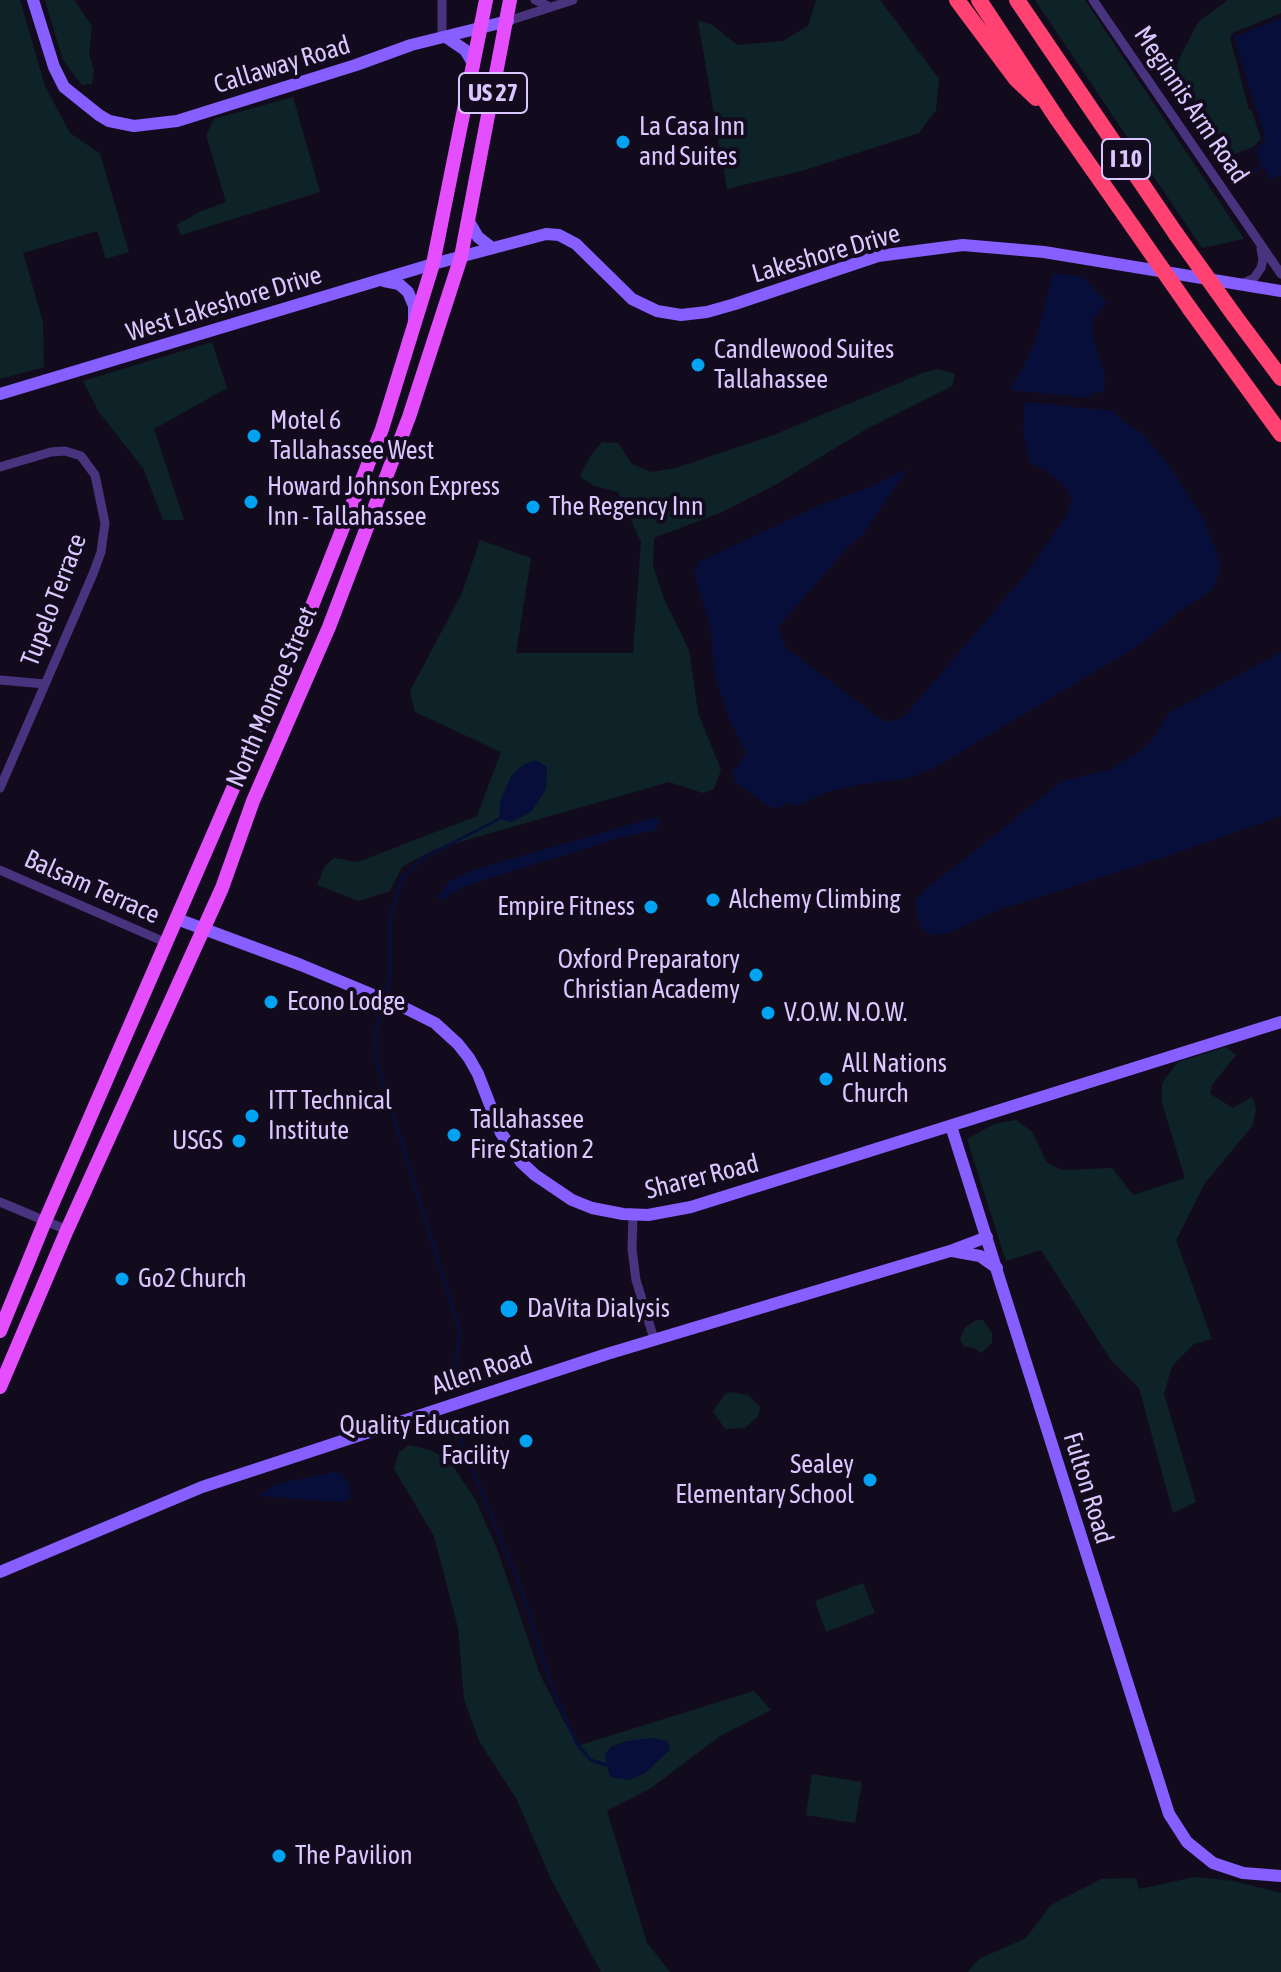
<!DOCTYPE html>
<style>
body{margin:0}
canvas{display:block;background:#120b1d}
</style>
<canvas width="1281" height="1972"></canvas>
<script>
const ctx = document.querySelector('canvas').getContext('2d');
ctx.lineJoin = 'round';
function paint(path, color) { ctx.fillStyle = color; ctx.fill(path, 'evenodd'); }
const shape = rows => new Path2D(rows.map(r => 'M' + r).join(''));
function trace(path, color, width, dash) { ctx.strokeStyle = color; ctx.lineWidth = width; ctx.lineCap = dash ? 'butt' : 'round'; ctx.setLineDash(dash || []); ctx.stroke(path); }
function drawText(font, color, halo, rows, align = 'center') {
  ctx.font = font + ' "Asap Condensed",sans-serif'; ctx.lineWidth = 8; ctx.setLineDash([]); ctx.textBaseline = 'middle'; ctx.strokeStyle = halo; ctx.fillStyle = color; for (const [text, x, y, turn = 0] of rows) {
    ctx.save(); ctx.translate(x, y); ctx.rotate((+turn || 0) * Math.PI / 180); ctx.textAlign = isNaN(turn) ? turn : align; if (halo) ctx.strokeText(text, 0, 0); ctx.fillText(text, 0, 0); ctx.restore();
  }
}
paint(shape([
 [0,0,20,0,45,86,70,133,100,154,129,252,106,259,97,231,23,253,43,322,44,367,0,379],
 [45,0,74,0,92,26,89,54,94,70,92,84,82,85,63,60],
 [816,0,880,0,939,79,936,110,919,133,805,170,727,189,698,21,711,24,737,45,783,41,808,26],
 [1035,0,1085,0,1244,239,1202,248],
 [1228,0,1281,0,1281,13,1233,33,1230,38,1249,110,1252,111,1261,139,1253,147,1217,161,1168,89,1182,53,1199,21],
 [293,97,320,192,181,235,177,225,197,213,226,202,206,135,214,119],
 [212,342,227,388,154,429,184,520,163,520,143,468,99,412,83,381],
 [938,369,955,374,952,386,863,431,775,485,722,512,654,538,653,565,664,599,689,650,698,713,721,770,714,789,703,793,669,782,435,849,402,867,390,891,359,901,317,885,325,866,334,858,358,862,477,816,501,752,415,712,410,691,462,593,480,540,531,558,516,653,633,653,641,542,618,492,594,486,580,476,590,457,602,442,618,443,632,464,651,472,676,468,771,436,923,373],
 [1226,1047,1236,1055,1212,1085,1210,1094,1233,1108,1252,1097,1256,1109,1253,1125,1205,1183,1176,1240,1212,1339,1194,1344,1172,1366,1164,1394,1196,1502,1173,1513,1139,1388,1111,1360,1041,1250,1006,1261,967,1139,994,1124,1016,1120,1032,1132,1047,1163,1062,1170,1112,1168,1133,1195,1185,1178,1162,1103,1162,1083,1178,1062],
 [976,1320,983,1320,992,1333,992,1343,981,1353,974,1348,963,1346,960,1339,965,1328],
 [733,1392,749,1396,760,1407,758,1416,745,1428,725,1429,713,1411,725,1394],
 [409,1445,430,1450,449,1460,476,1501,497,1549,541,1677,577,1746,754,1691,771,1710,720,1736,651,1788,607,1811,647,1943,670,1972,601,1972,551,1879,516,1798,479,1741,464,1699,458,1628,434,1536,394,1469,399,1452],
 [863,1583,875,1613,826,1632,815,1601],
 [812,1774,862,1782,855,1823,806,1815],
 [1195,1877,1233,1881,1281,1893,1281,1972,968,1972,979,1959,1026,1938,1051,1905,1101,1879,1136,1878,1139,1889]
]), '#0e2327');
paint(shape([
 [1281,18,1281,176,1270,179,1255,151,1266,140,1234,37],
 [1053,273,1083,277,1107,303,1092,320,1093,338,1104,372,1105,387,1101,393,1091,393,1090,398,1010,390,1025,364,1037,336],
 [1025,402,1114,411,1121,420,1142,433,1169,466,1205,521,1220,562,1219,575,1211,590,1177,613,1141,644,934,768,905,779,861,784,826,792,797,806,788,803,778,808,769,807,734,781,733,772,746,753,729,718,714,672,711,630,694,573,699,562,818,506,867,488,907,469,863,534,846,549,778,627,786,648,876,716,887,722,904,717,1026,574,1065,518,1072,501,1067,489,1050,474,1030,462,1023,431],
 [1281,652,1281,816,1165,857,998,910,949,933,930,935,920,926,915,901,924,891,1062,781,1109,770,1138,753,1152,740,1169,713],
 [536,760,547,767,546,789,532,811,512,822,499,819,500,802,511,776,523,765],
 [656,817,660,821,656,830,618,838,478,882,454,891,443,900,438,897,449,882,473,870],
 [335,1472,341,1474,348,1483,351,1492,349,1499,341,1502,258,1496,276,1484],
 [653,1738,667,1741,670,1750,645,1773,630,1780,610,1777,605,1754,611,1747,627,1741]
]), '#070e3a');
trace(shape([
 [1232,185,1263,165],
 [386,994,390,977,390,918,402,878,423,858,499,819],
 [383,1005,375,1035,376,1060,460,1332,453,1382],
 [453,1418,472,1469,519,1582,553,1690,577,1744,591,1760,606,1765]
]), '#070e3a', 3);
trace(shape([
 [442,0,442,38],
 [535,0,550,7],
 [1093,0,1281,274],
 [508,21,573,0],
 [1242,284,1254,278,1261,268,1263,259,1261,249],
 [0,467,51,452,65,451,81,456,95,475,105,523,101,552,93,574,0,788],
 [0,680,45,684],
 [0,870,167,943],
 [0,1202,67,1230],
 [633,1215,632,1249,636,1280,654,1339]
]), '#48347e', 9);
trace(shape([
 [33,0,54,67,64,87,99,115,109,121,134,126,177,121,356,65,411,45,508,21],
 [446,37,465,50,474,65],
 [468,220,478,237,492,248],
 [384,281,399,284,408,292,414,306,414,321],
 [0,394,433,264,546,234,559,235,576,244,632,299,657,311,681,315,707,312,735,304,878,256,963,245,1044,252,1281,291],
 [177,919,301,965,407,1009,435,1023,458,1044,469,1058,478,1074,501,1133,521,1162,535,1175,572,1200,592,1208,623,1214,648,1215,691,1207,1281,1022],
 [951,1126,1169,1814,1187,1842,1213,1863,1243,1873,1281,1876],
 [952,1251,980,1256,997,1268],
 [0,1572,202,1487,607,1354,950,1251,987,1237]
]), '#875eff', 12);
trace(shape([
 [0,1331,45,1221,308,616,382,429,433,264,486,0],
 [0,1387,67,1230,222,888,253,801,329,627,409,417,461,257,510,0]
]), '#e54eff', 14);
trace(shape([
 [957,0,1016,79,1036,98],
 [979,0,1058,120,1133,227],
 [1017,0,1176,234],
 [1190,309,1281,434],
 [1234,315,1281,378]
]), '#ff4272', 16);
trace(shape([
 [1133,227,1190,309],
 [1176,234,1234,315]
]), '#ff4272', 16);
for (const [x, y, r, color] of [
 [623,142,8,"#00a3f2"],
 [698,365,8,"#00a3f2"],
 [254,436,8,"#00a3f2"],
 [251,502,8,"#00a3f2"],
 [533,507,8,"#00a3f2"],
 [713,900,8,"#00a3f2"],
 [651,907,8,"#00a3f2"],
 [756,975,8,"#00a3f2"],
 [271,1002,8,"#00a3f2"],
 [768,1013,8,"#00a3f2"],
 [826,1079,8,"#00a3f2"],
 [252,1116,8,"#00a3f2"],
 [454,1135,8,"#00a3f2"],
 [239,1141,8,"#00a3f2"],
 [122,1279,8,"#00a3f2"],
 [509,1309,10,"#00a3f2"],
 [526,1441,8,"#00a3f2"],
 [870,1480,8,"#00a3f2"],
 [279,1856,8,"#00a3f2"]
]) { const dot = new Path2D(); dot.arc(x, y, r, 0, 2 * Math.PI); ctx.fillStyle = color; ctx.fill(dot); trace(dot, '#120b1d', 3); }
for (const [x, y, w] of [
 [493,93,68],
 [1126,159,48]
]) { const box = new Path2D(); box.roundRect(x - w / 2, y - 20, w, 40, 6); ctx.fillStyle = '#120b1d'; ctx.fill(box); trace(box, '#dac7ff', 2); }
drawText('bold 24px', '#dac7ff', null, [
 ["US 27",493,93],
 ["I 10",1126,159]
]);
drawText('26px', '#dac7ff', '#120b1d', [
 ["Callaway Road",282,65,-17],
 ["Meginnis Arm Road",1191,105,56],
 ["Lakeshore Drive",826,254,-16],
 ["West Lakeshore Drive",224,304,-17],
 ["Tupelo Terrace",54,600,-69],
 ["North Monroe Street",272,697,-67],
 ["Balsam Terrace",92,887,24],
 ["Sharer Road",702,1177,-14],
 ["Allen Road",482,1371,-18],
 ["Fulton Road",1088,1488,73]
]);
drawText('26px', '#dac7ff', '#120b1d', [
 ["La Casa Inn",639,127],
 ["and Suites",639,157],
 ["Candlewood Suites",714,350],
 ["Tallahassee",714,380],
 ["Motel 6",270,421],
 ["Tallahassee West",270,451],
 ["Howard Johnson Express",267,487],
 ["Inn - Tallahassee",267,517],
 ["The Regency Inn",549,507],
 ["Alchemy Climbing",729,900],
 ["Empire Fitness",635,907,"right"],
 ["Oxford Preparatory",740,960,"right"],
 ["Christian Academy",740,990,"right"],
 ["Econo Lodge",287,1002],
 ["V.O.W. N.O.W.",784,1013],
 ["All Nations",842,1064],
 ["Church",842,1094],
 ["ITT Technical",268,1101],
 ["Institute",268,1131],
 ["Tallahassee",470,1120],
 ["Fire Station 2",470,1150],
 ["USGS",223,1141,"right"],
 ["Go2 Church",138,1279],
 ["DaVita Dialysis",527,1309],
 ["Quality Education",510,1426,"right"],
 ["Facility",510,1456,"right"],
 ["Sealey",854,1465,"right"],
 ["Elementary School",854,1495,"right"],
 ["The Pavilion",295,1856]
], 'left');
</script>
